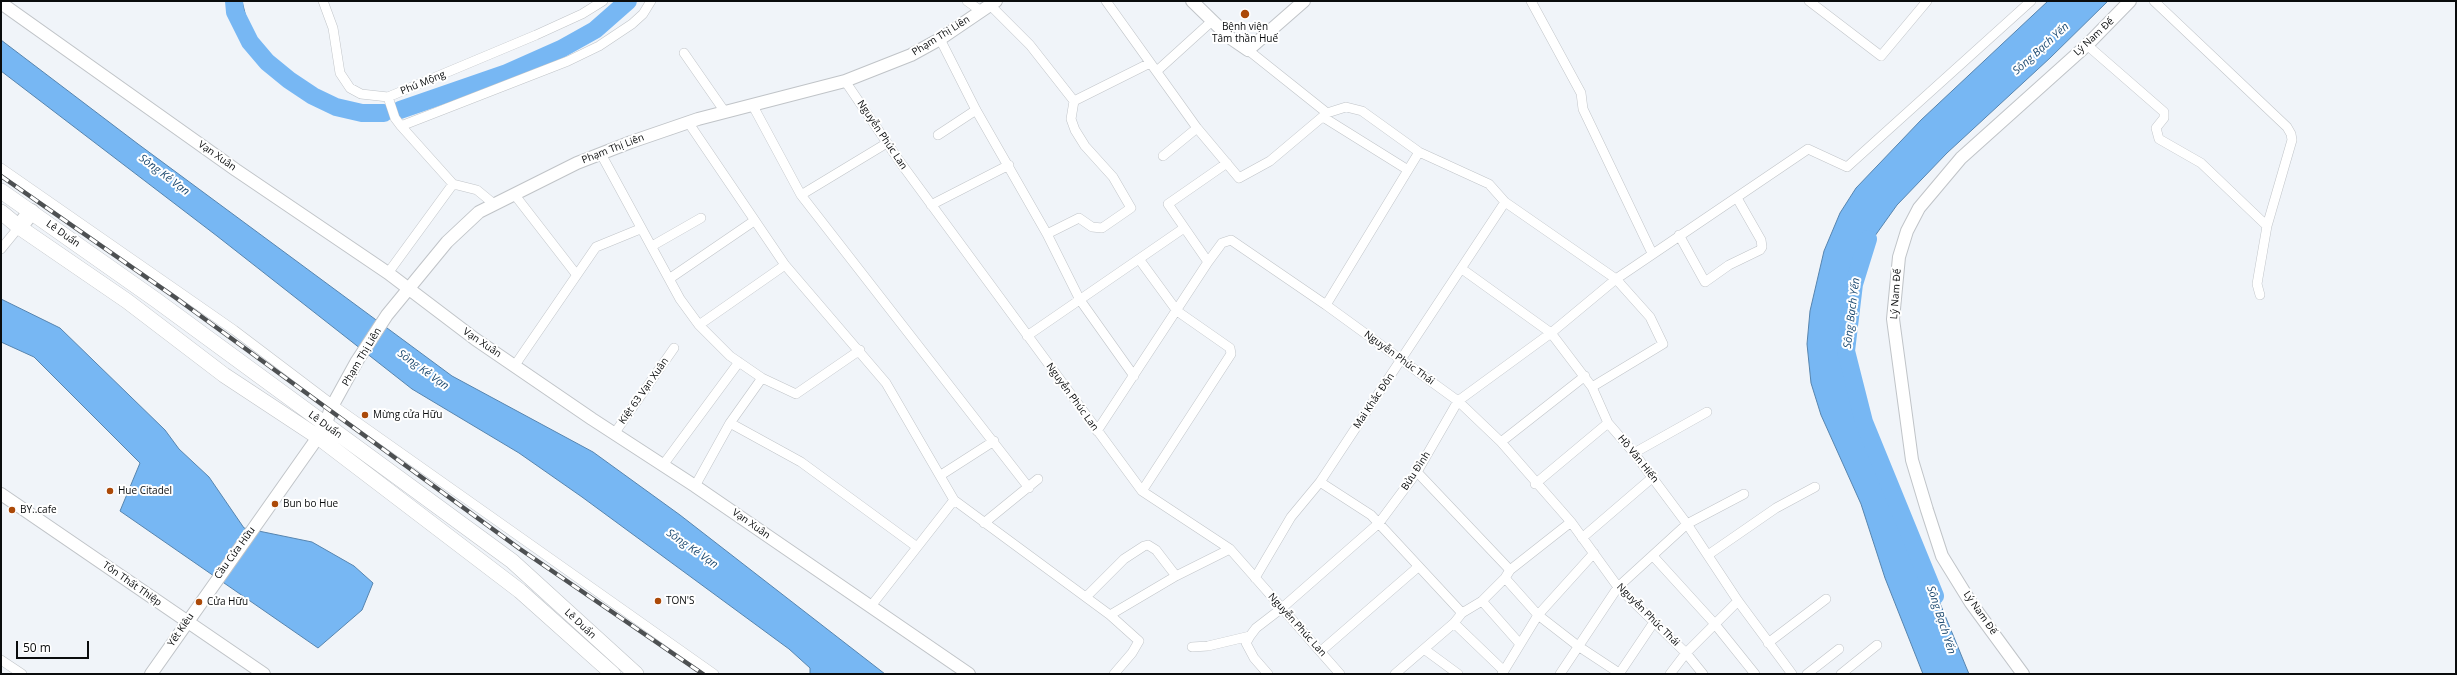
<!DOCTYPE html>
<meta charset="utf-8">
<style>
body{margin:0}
#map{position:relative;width:2457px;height:675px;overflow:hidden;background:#f0f4f9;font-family:"Open Sans",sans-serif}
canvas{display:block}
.frame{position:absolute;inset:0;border:2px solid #0a0c0d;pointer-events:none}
.scale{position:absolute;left:16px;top:641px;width:73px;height:18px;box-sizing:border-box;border:2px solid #0a0c0d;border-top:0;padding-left:5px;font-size:12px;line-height:14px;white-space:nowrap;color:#0a0c0d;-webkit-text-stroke:3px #fff;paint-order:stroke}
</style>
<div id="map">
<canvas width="2457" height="675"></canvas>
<div class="frame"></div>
<div class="scale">50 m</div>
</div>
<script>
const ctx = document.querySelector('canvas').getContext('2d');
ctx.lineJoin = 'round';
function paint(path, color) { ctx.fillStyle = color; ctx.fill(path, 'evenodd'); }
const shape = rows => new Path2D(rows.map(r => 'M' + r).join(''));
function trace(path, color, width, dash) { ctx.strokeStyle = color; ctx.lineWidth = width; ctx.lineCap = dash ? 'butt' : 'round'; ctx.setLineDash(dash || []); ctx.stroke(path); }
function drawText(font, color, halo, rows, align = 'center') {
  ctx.font = font + ' "Open Sans",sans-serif'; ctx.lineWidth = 4; ctx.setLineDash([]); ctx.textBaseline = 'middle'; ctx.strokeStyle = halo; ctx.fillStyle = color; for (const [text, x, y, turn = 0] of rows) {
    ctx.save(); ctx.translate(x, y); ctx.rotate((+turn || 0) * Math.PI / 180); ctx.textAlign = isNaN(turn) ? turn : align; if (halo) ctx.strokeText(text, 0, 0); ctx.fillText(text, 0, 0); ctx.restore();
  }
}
const water = shape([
 [227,1,242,1,253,45,237,29,227,1],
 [2048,1,2108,1,2050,58,1947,153,1897,205,1867,247,1853,281,1846,314,1849,368,1861,411,1969,674,1923,674,1885,578,1861,504,1821,415,1811,383,1807,344,1810,311,1824,251,1840,213,1856,188,1921,120,2048,1],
 [1,40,138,144,452,376,593,452,680,515,885,674,810,674,810,668,789,649,582,497,519,453,412,389,217,236,1,71,1,40],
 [1,299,60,328,165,430,179,449,209,477,244,528,312,542,354,566,373,583,362,610,318,648,120,511,140,463,34,357,1,342,1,299]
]);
paint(water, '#77b7f3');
trace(water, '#5684ae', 1);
trace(shape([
 [234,1,235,12,250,42,267,62,289,80,313,96,336,107,362,113,384,113],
 [400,110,507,73,561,49,595,30,628,1],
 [1868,239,1854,284,1846,351,1864,422,1935,596]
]), '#77b7f3', 18);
const minor = shape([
 [323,1,333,28,340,73,350,88,361,94,388,97,536,35,582,14,603,1],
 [967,1,981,11],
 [1106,1,1197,128,1239,178,1270,161,1327,113,1346,107,1362,111,1419,152,1489,184,1505,202,1616,279,1650,317,1663,344,1592,387],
 [1531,1,1581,93,1583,109,1652,253],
 [1809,1,1881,56,1927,1],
 [2154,1,2287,127,2291,134,2292,140,2267,226,2257,284,2260,295],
 [990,5,1030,45,1074,101,1071,119,1075,130,1085,146,1113,177,1131,208,1102,228,1092,227,1079,218,1047,234],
 [940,39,976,110,1047,234,1080,300,1134,376],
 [2087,45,2164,112,2164,118,2156,128,2159,139,2201,163,2267,226],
 [1248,50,1327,113],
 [684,53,725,112],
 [1158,70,1212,21],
 [845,81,900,162,1142,491,1230,549,1340,674],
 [388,97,395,118,401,126,453,184,388,273],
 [1074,101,1150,63],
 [753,106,801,195,1029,488],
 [1323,117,1408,170],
 [688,122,785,265,886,383,954,500,1110,615,1139,641,1132,653,1114,674],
 [401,126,568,61,599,46,632,24,643,14,651,1],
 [938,135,976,110],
 [601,154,680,299,699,325,730,356,762,378,796,394,860,350],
 [1163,156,1197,128],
 [1,168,234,330,333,405,714,674],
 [453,184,477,190,494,204],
 [514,194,576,274],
 [801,195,887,143],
 [931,205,1009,165],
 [1679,235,1705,282,1729,265,1760,250,1762,247,1761,240,1737,198],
 [652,246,701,218],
 [1,249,19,227],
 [1139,259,1177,311,1230,348,1231,354,1142,491],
 [1208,262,1168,204,1227,163],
 [1462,269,1551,333,1592,387,1608,423,1634,453,1687,524,1738,601,1792,674],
 [669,279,754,221],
 [1326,305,1419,152],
 [699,325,785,265],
 [1027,336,1184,228],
 [515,365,596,247,640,229],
 [730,423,801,462,917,547],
 [1097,431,1208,262,1222,243,1231,240,1326,305,1458,401,1501,442,1571,522,1618,587,1686,653,1703,674],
 [614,434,674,348],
 [1501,442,1585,376],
 [1634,453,1707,412],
 [663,465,739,362],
 [1417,472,1510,570],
 [941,475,994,441],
 [1320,482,1371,515,1462,613],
 [1535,484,1608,423],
 [695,486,730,423,762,378],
 [984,523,1038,479],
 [1582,538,1653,477],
 [1708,555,1776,508,1815,487],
 [1653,556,1714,623,1755,674],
 [1255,578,1291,517,1320,482,1505,202],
 [1505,578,1538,615,1578,646,1619,673],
 [1086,597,1124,559,1144,546,1148,545,1156,550,1176,576],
 [1482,601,1520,644],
 [871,606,954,500],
 [1110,615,1176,576,1230,549],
 [1454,623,1504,671],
 [1768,643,1826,599],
 [1192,647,1208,646,1250,636],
 [1424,649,1458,674],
 [1321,651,1418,567],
 [1,660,22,674],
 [1268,674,1254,658,1246,643,1250,636,1256,628,1282,608,1379,523,1417,472,1458,401,1551,333,1616,279,1808,149,1847,167,2031,1],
 [1395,674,1454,623,1462,613,1482,601,1505,578,1510,570,1571,522],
 [1502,674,1538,615,1594,553],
 [1560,674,1618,587,1687,524,1744,494],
 [1619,674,1654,622],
 [1670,674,1686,653,1738,601],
 [1807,674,1839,649],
 [1841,674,1877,645]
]);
const tertiary = shape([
 [1192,1,1229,37,1248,50,1304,1],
 [1,3,236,170,388,273,475,339,592,419,695,486,969,674],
 [326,425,330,410,357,361,387,315,447,242,479,212,577,163,631,142,698,119,845,81,911,55,940,39,996,1],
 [1,494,264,674],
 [151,674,318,437],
 [2023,674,1971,603,1942,556,1927,510,1912,460,1893,319,1899,257,1907,231,1919,208,1961,158,2087,45,2130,1]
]);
const primary = shape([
 [1,191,156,300,512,561,636,674],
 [1,212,19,227,127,301,224,375,318,437,520,591,613,674]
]);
const trunk = shape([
 [19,227,31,212],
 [318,437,326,425]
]);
trace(minor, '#c0c4c8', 10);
trace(tertiary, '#c0c4c8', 14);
trace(primary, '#c0c4c8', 16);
trace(trunk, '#c0c4c8', 18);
trace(minor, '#fff', 9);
trace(tertiary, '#fff', 12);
trace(primary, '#fff', 15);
trace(trunk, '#fff', 16);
const rail = shape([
 [1,176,176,298,520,549,703,674]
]);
trace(rail, '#4d5052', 4.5);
trace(rail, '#fff', 3, [9]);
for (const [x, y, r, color] of [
 [1245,14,5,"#ab4908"],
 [365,415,4,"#ab4908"],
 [110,491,4,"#ab4908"],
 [275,504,4,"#ab4908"],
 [12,510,4,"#ab4908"],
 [658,601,4,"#ab4908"],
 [199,602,4,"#ab4908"]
]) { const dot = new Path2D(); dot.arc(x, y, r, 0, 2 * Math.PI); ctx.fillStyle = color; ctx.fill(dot); trace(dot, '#fff', 1.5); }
drawText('10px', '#0a0c0d', '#fff', [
 ["Bệnh viện",1245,27,"center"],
 ["Tâm thần Huế",1245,39,"center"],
 ["Mừng cửa Hữu",373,415],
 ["Hue Citadel",118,491],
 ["Bun bo Hue",283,504],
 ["BY..cafe",20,510],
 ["TON'S",666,601],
 ["Cửa Hữu",207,602]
], 'left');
drawText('10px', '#0a0c0d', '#fff', [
 ["Phạm Thị Liên",941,36,-32],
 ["Lý Nam Đế",2094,37,-43],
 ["Phú Mộng",423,83,-22],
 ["Nguyễn Phúc Lan",882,135,56],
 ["Phạm Thị Liên",613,149,-21],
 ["Vạn Xuân",217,156,35],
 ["Lê Duẩn",63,234,35],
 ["Lý Nam Đế",1896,294,-86],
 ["Vạn Xuân",482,343,34],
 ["Phạm Thị Liên",362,357,-59],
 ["Nguyễn Phúc Thái",1399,358,36],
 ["Kiệt 63 Vạn Xuân",644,391,-55],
 ["Nguyễn Phúc Lan",1072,397,54],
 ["Mai Khắc Đôn",1374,401,-56],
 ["Lê Duẩn",325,425,36],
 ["Hồ Văn Hiến",1638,459,51],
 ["Bửu Đình",1416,471,-57],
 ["Vạn Xuân",751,524,35],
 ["Cầu Cửa Hữu",235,553,-54],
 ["Tôn Thất Thiệp",132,584,35],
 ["Lý Nam Đế",1980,613,55],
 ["Nguyễn Phúc Thái",1648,615,45],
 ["Lê Duẩn",580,624,43],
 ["Nguyễn Phúc Lan",1297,625,48],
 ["Yết Kiêu",181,630,-56]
]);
drawText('italic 11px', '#1c4a71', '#fff', [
 ["Sông Bạch Yến",2041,49,-42],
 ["Sông Kẻ Vạn",164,175,37],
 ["Sông Bạch Yến",1852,313,-83],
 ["Sông Kẻ Vạn",423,370,36],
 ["Sông Kẻ Vạn",692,549,35],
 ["Sông Bạch Yến",1941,620,72]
]);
</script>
